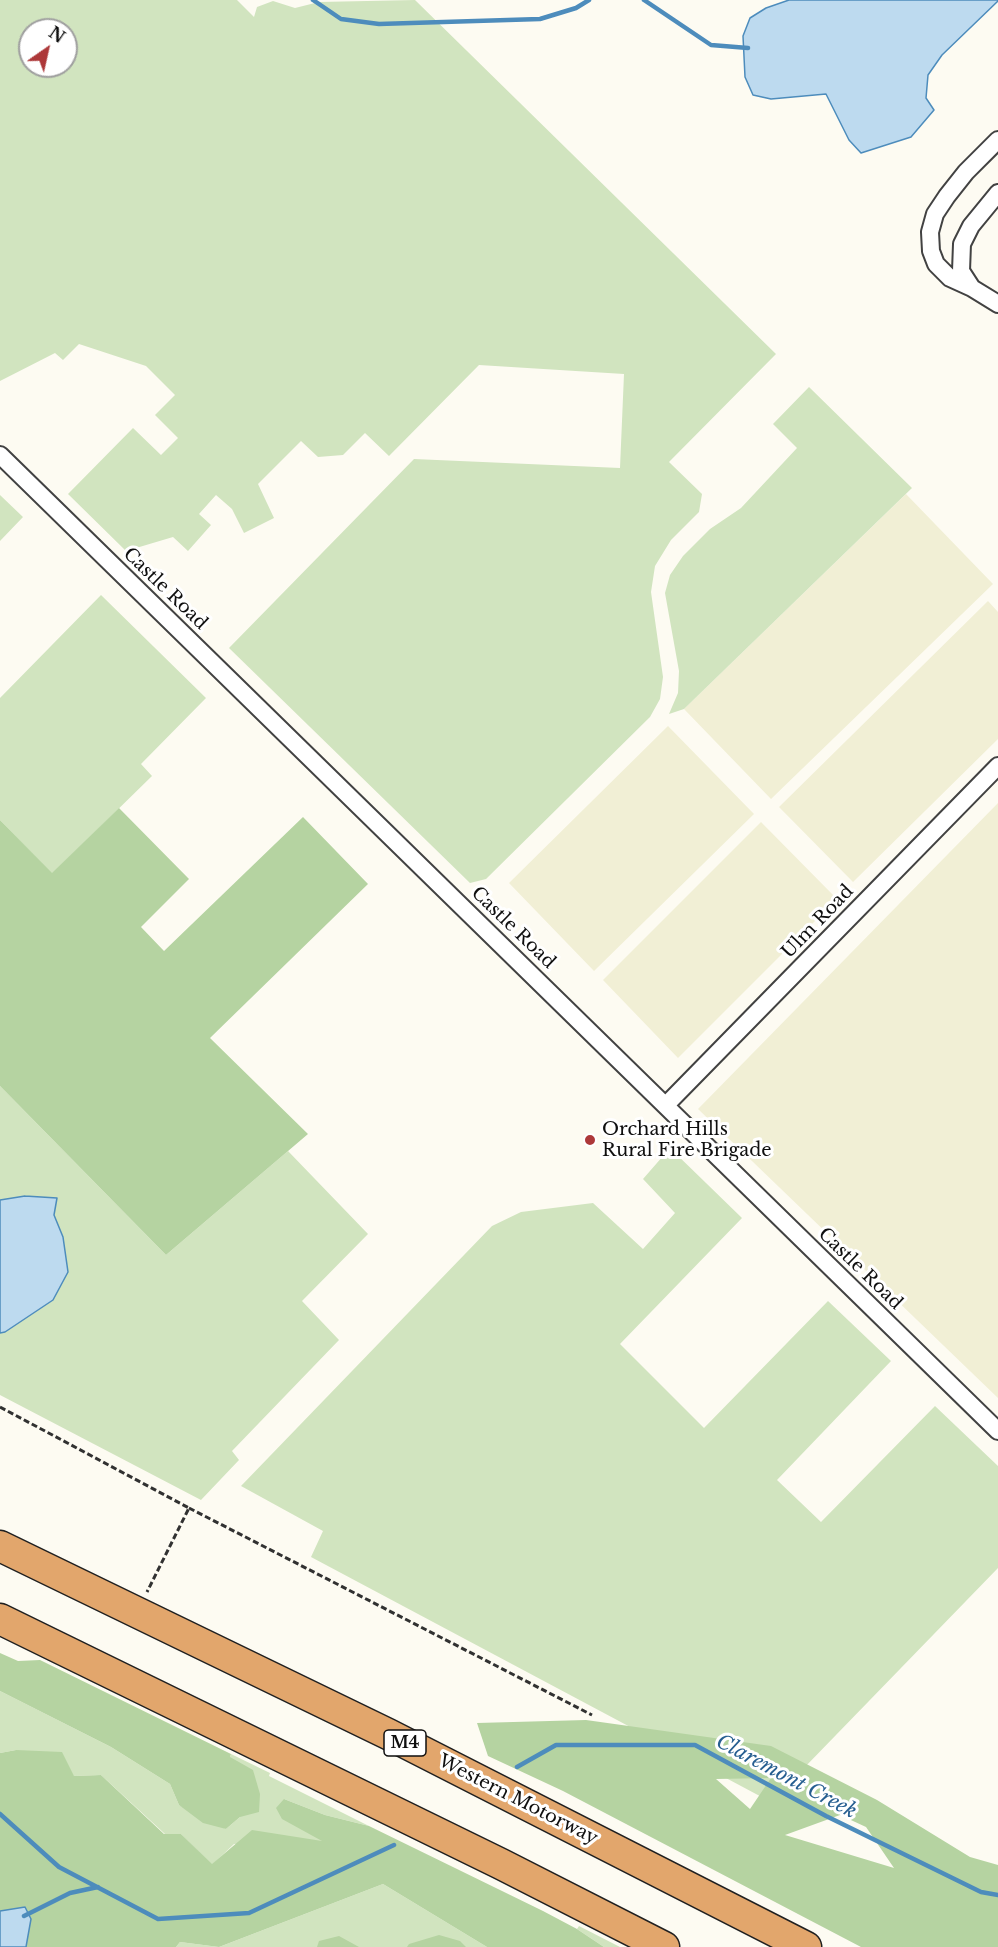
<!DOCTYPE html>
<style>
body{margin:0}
#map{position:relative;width:998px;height:1947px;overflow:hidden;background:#fdfbf2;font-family:"Libre Baskerville",serif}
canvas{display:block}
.north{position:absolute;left:18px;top:18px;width:60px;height:60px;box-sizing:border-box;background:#fff;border:2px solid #9f9f9f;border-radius:50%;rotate:34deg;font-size:16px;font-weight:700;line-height:24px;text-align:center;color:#0f0f0f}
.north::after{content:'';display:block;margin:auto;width:21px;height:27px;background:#ad3839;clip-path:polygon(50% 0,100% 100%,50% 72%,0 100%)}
</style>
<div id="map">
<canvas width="998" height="1947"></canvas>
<div class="north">N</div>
</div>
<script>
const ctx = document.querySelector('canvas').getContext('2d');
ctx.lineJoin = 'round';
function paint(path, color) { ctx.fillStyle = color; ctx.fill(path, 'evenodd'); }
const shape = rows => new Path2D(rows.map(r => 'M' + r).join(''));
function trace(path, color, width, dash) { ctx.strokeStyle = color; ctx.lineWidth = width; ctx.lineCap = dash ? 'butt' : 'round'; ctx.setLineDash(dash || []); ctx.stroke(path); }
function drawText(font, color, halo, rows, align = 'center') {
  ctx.font = font + ' "Libre Baskerville",serif'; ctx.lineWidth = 6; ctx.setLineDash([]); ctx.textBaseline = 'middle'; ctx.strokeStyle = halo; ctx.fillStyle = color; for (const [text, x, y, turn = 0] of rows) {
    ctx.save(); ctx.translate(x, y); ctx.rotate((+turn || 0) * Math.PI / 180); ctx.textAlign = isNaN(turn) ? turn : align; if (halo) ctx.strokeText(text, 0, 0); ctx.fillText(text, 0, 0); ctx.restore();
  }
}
paint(shape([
 [906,494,993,584,771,799,684,709],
 [988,601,998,612,998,739,853,882,779,807],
 [668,726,754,814,594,971,509,883],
 [998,803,998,1398,698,1109],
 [761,822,837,899,678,1058,603,980]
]), '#f1efd5');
paint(shape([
 [0,0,237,0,254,17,257,7,273,1,295,8,319,2,415,0,776,354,669,462,702,494,699,512,671,540,655,566,651,592,663,677,660,699,650,717,486,879,470,883,229,648,414,459,620,468,624,374,479,365,389,456,365,433,343,455,318,457,301,441,258,484,274,518,244,533,232,509,216,495,199,514,211,525,188,551,173,537,126,551,68,494,133,428,161,455,178,438,155,415,175,395,146,366,79,344,63,360,55,353,0,381],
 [30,30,66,30,66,66,30,66],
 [809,387,912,488,684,709,669,714,678,693,679,671,665,593,670,575,683,556,710,529,741,508,797,448,773,424],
 [0,495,23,517,0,541],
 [101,595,206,698,141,764,152,776,52,874,0,820,0,698],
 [0,1086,166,1255,288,1151,368,1234,302,1301,339,1340,232,1451,239,1460,201,1500,0,1395,0,1333,5,1332,53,1300,63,1237,53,1215,25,1196,0,1200],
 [670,1148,742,1218,620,1344,704,1428,828,1301,891,1361,777,1480,821,1522,935,1406,998,1466,998,1568,771,1802,311,1557,323,1531,241,1486,492,1226,521,1212,593,1203,643,1249,675,1213,643,1179],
 [0,1691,111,1747,170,1784,179,1805,226,1829,240,1817,230,1757,231,1754,270,1773,269,1776,369,1826,325,1815,284,1799,324,1841,234,1844,212,1865,181,1834,165,1834,101,1775,74,1776,16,1750,0,1753],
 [383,1884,487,1947,176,1947,180,1942,219,1947],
 [579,1926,620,1947,604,1947,577,1929]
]), '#d1e4bf');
paint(shape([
 [119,808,189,879,141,927,164,951,303,817,368,884,210,1038,308,1134,166,1255,0,1086,0,820,52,873],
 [0,1653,18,1661,40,1660,231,1754,230,1757,253,1770,260,1794,259,1812,240,1817,226,1829,203,1823,179,1805,170,1784,111,1747,0,1691],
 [586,1720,771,1746,877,1800,970,1857,998,1865,998,1947,861,1947,563,1791,488,1756,477,1723],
 [771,1778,750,1809,716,1779],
 [840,1815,866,1827,894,1868,785,1835],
 [16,1750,62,1752,74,1776,101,1775,164,1834,181,1834,212,1864,252,1830,322,1841,282,1819,276,1808,284,1799,325,1815,369,1826,543,1911,577,1929,604,1947,487,1947,383,1884,219,1947,180,1942,176,1947,0,1947,0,1753],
 [439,1935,460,1941,466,1947,407,1947,409,1944],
 [339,1936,359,1947,317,1947,319,1941]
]), '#b5d3a1');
const water = shape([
 [789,0,998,0,998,1,942,55,928,75,926,98,934,110,911,137,861,153,849,140,826,94,771,99,753,95,745,77,743,36,750,18,766,8,789,0],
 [25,1196,57,1198,54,1215,63,1237,68,1272,53,1300,5,1332,0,1333,0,1200,25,1196],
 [25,1907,31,1919,26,1947,0,1947,0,1911,25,1907]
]);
paint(water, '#bddaef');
trace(water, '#4d8cbc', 1.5);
trace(shape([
 [313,0,341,19,379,24,540,19,576,8,589,0],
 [644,0,711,45,748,48],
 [517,1767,556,1745,695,1745,826,1816,981,1892,998,1895],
 [0,1814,59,1867,158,1919,249,1913,394,1845],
 [24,1916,70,1893,98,1887]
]), '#4d8cbc', 4.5);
const minor = shape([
 [998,140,966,172,947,196,935,214,930,232,931,251,936,264,950,278,972,288,998,304],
 [972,288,961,271,962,244,971,226,998,193],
 [0,455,998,1431],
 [666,1105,998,766]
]);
const motorway = shape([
 [0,1546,388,1734,806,1947],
 [0,1619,501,1864,664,1947]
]);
trace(minor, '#424242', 20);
trace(motorway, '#202020', 33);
trace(shape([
 [0,1407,189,1508,147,1592],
 [189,1508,592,1715]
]), '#313131', 3, [6, 3]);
trace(minor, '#fff', 16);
trace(motorway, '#e2a66c', 30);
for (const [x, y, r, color] of [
 [590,1140,6,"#ad3839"]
]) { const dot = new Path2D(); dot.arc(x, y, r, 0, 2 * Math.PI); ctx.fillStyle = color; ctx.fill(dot); trace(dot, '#fff', 2); }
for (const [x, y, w] of [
 [405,1743,42]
]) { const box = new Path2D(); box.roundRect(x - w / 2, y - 13, w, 26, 4.5); ctx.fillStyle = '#fff'; ctx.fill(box); trace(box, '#0f0f0f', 1.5); }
drawText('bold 16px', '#0f0f0f', null, [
 ["M4",405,1743]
]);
drawText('18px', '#0f0f0f', '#fff', [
 ["Castle Road",165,589,44],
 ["Ulm Road",818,922,-46],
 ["Castle Road",513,928,44],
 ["Castle Road",860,1269,44],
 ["Western Motorway",518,1800,27]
]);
drawText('18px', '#0f0f0f', '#fff', [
 ["Orchard Hills",602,1130],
 ["Rural Fire Brigade",602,1151]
], 'left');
drawText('italic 20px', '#275f91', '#fff', [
 ["Claremont Creek",786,1777,28]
]);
</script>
